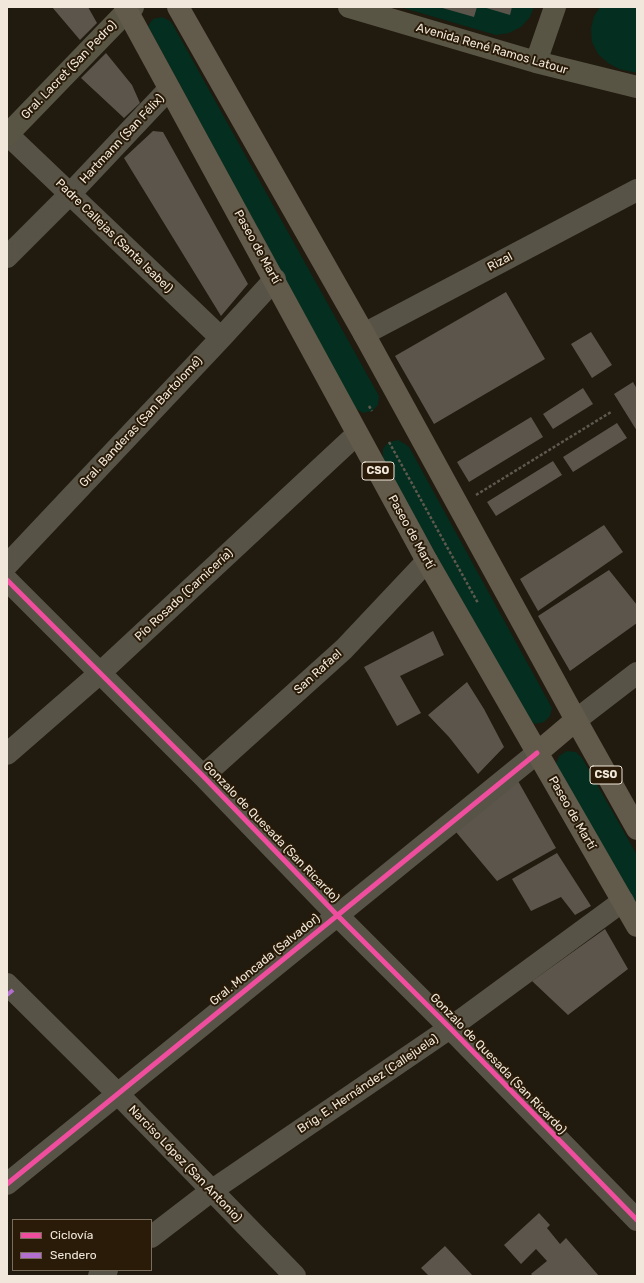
<!DOCTYPE html>
<meta charset="utf-8">
<style>
body{margin:0}
#map{position:relative;width:644px;height:1283px;overflow:hidden;background:#211a0f;font-family:Rubik,sans-serif}
canvas{display:block}
.frame{position:absolute;inset:0;border:8px solid #f1e8db;pointer-events:none}
.legend{position:absolute;left:12px;top:1219px;width:140px;height:52px;box-sizing:border-box;background:#291b07;border:1px solid #796d5c;margin:0;padding:5px 7px;list-style:none;font-size:12px;color:#f1e8db}
.legend li{display:flex;align-items:center;gap:8px;height:20px}
.legend b{width:20px;border:1px solid #796d5c}
</style>
<div id="map">
<canvas width="644" height="1283"></canvas>
<div class="frame"></div>
<ul class="legend">
<li><b style="height:5px;background:#ef4d9e"></b>Ciclovía</li>
<li><b style="height:5px;background:#b36fd0"></b>Sendero</li>
</ul>
</div>
<script>
const ctx = document.querySelector('canvas').getContext('2d');
ctx.lineJoin = 'round';
function paint(path, color) { ctx.fillStyle = color; ctx.fill(path, 'evenodd'); }
const shape = rows => new Path2D(rows.map(r => 'M' + r).join(''));
function trace(path, color, width, dash) { ctx.strokeStyle = color; ctx.lineWidth = width; ctx.lineCap = dash ? 'butt' : 'round'; ctx.setLineDash(dash || []); ctx.stroke(path); }
function drawText(font, color, halo, rows, align = 'center') {
  ctx.font = font + ' Rubik,sans-serif'; ctx.lineWidth = 4; ctx.setLineDash([]); ctx.textBaseline = 'middle'; ctx.strokeStyle = halo; ctx.fillStyle = color; for (const [text, x, y, turn = 0] of rows) {
    ctx.save(); ctx.translate(x, y); ctx.rotate((+turn || 0) * Math.PI / 180); ctx.textAlign = isNaN(turn) ? turn : align; if (halo) ctx.strokeText(text, 0, 0); ctx.fillText(text, 0, 0); ctx.restore();
  }
}
paint(shape([
 [400,7,534,7,530,17,521,27,509,33,496,35],
 [600,7,637,7,637,73,619,69,608,63,598,54,592,42,591,29,594,16],
 [162,17,170,21,173,25,379,396,378,405,372,411,363,413,355,408,148,26,153,19],
 [398,440,405,444,409,447,552,708,550,716,544,722,535,724,527,719,383,459,383,449,386,445,389,442],
 [567,751,576,752,582,758,637,855,637,909,556,764,559,756]
]), '#042e1f');
paint(shape([
 [52,7,88,7,97,23,80,40],
 [439,7,477,7,474,17],
 [483,7,512,7,510,15],
 [106,53,132,85,140,103,124,118,81,78],
 [153,131,163,132,248,284,221,316,124,158],
 [506,292,545,359,434,424,395,356],
 [591,332,612,365,592,378,571,344],
 [633,382,637,389,637,431,614,394],
 [583,388,593,404,553,429,543,414],
 [531,417,543,437,469,482,457,462],
 [617,423,627,438,573,472,563,457],
 [553,461,562,475,496,516,487,502],
 [604,525,623,552,538,611,520,579],
 [609,570,637,605,637,623,570,671,538,616],
 [433,631,444,655,400,676,421,713,397,726,364,667],
 [467,682,484,709,504,747,478,774,449,737,428,715],
 [518,781,556,848,497,881,456,832],
 [557,853,591,906,575,915,561,897,531,911,512,879],
 [605,929,628,969,568,1015,532,981],
 [539,1213,550,1225,547,1228,560,1244,566,1238,599,1276,533,1276,531,1274,547,1261,536,1249,521,1264,504,1245],
 [445,1246,473,1276,429,1276,421,1268]
]), '#5c554c');
trace(shape([
 [369,406,372,411],
 [389,442,478,603],
 [476,495,611,412]
]), '#5d594f', 2.5, [3, 2]);
trace(shape([
 [7,134,221,338],
 [7,257,70,194,169,89],
 [364,334,637,190],
 [7,565,221,338,275,279],
 [7,580,203,776,337,915,450,1028,637,1220],
 [576,720,637,673],
 [7,754,100,673,357,434],
 [203,776,344,649,427,561],
 [7,984,117,1093,295,1276],
 [7,1184,537,753],
 [151,1237,211,1191,450,1028,623,901],
 [99,1276,107,1270]
]), '#575346', 22);
trace(shape([
 [349,7,536,62,637,87],
 [536,62,555,7],
 [7,135,127,11,133,7]
]), '#595545', 22);
trace(shape([
 [125,7,427,561,637,926],
 [178,7,364,334,576,720,637,829],
 [537,753,576,720]
]), '#625b4b', 22);
trace(shape([
 [7,995,13,990]
]), '#b36fd0', 4, [8, 4]);
trace(shape([
 [7,580,203,776,337,915,450,1028,637,1220],
 [7,1184,537,753]
]), '#ef4d9e', 5);
for (const [x, y, w] of [
 [378,471,32],
 [606,775,32]
]) { const box = new Path2D(); box.roundRect(x - w / 2, y - 9, w, 18, 3); ctx.fillStyle = '#291b07'; ctx.fill(box); trace(box, '#f1e8db', 1); }
drawText('bold 11px', '#f1e8db', null, [
 ["CSO",378,471],
 ["CSO",606,775]
]);
drawText('12px', '#f1e8db', '#291b07', [
 ["Avenida René Ramos Latour",492,49,16],
 ["Gral. Lacret (San Pedro)",69,70,-46],
 ["Hartmann (San Félix)",122,139,-47],
 ["Padre Callejas (Santa Isabel)",114,236,44],
 ["Paseo de Martí",257,247,61],
 ["Rizal",500,262,-28],
 ["Gral. Banderas (San Bartolomé)",141,422,-47],
 ["Paseo de Martí",411,532,61],
 ["Pío Rosado (Carnicería)",184,595,-43],
 ["San Rafael",318,672,-42],
 ["Paseo de Martí",572,813,60],
 ["Gonzalo de Quesada (San Ricardo)",271,832,46],
 ["Gral. Moncada (Salvador)",265,960,-39],
 ["Gonzalo de Quesada (San Ricardo)",498,1064,46],
 ["Brig. E. Hernández (Callejuela)",368,1084,-34],
 ["Narciso López (San Antonio)",185,1164,46]
]);
</script>
